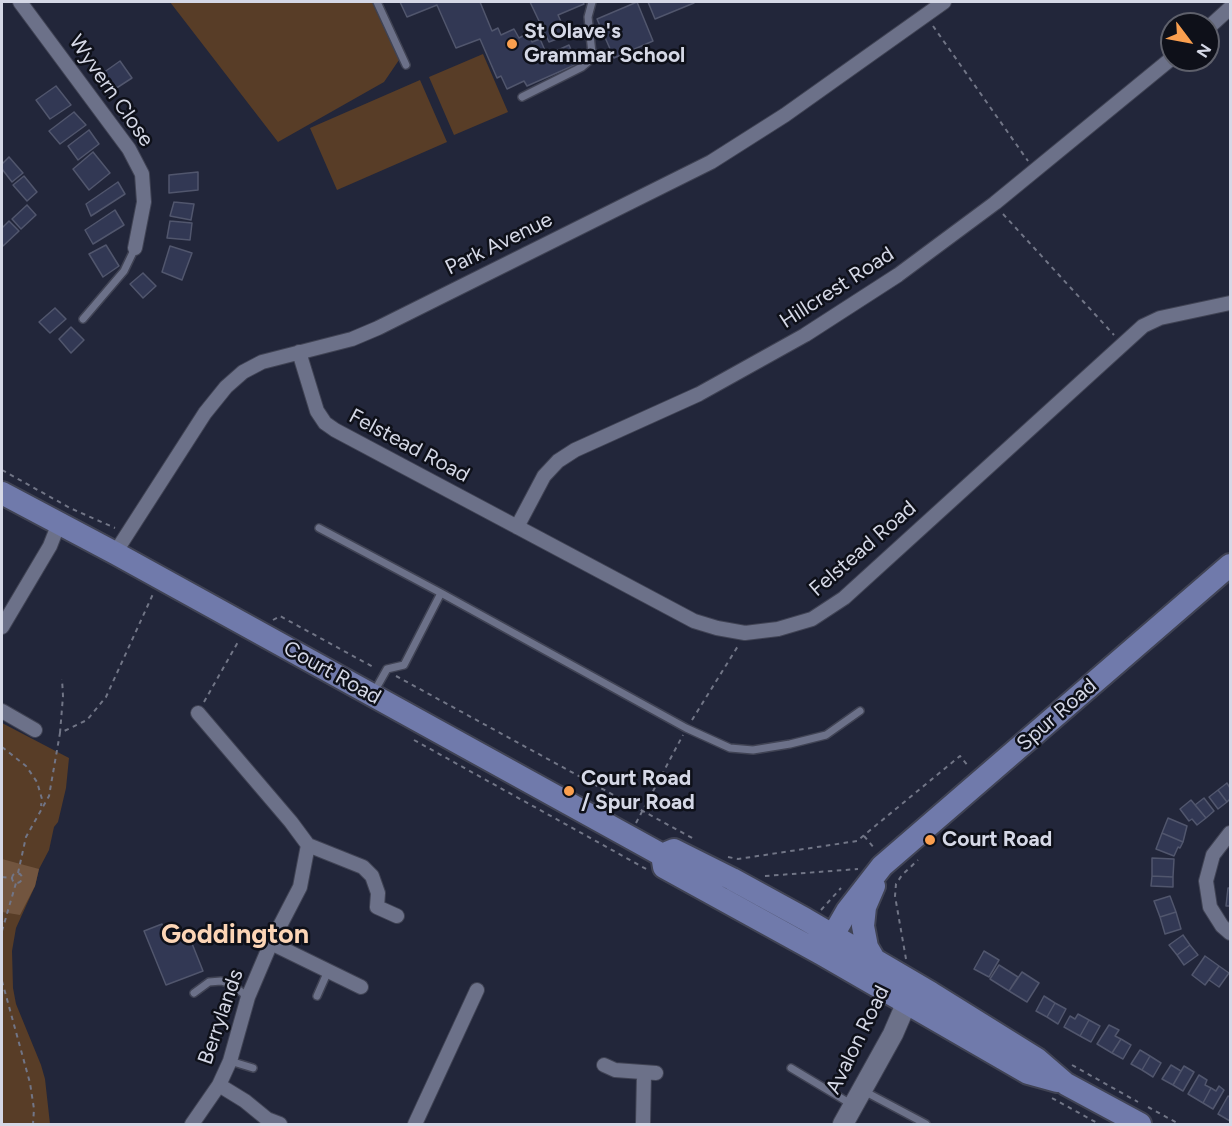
<!DOCTYPE html>
<style>
body{margin:0}
#map{position:relative;width:1232px;height:1126px;overflow:hidden;background:#22263a;font-family:Figtree,sans-serif}
canvas{display:block}
.frame{position:absolute;inset:0;border:3px solid #d5d8e6;pointer-events:none}
.north{position:absolute;left:1160px;top:12px;width:60px;height:60px;box-sizing:border-box;background:#0e1019;border:2px solid #5e606b;border-radius:50%;rotate:122deg;font-size:16px;font-weight:700;line-height:24px;text-align:center;color:#d5d8e6}
.north::after{content:'';display:block;margin:auto;width:21px;height:27px;background:#fa9f4f;clip-path:polygon(50% 0,100% 100%,50% 72%,0 100%)}
</style>
<div id="map">
<canvas width="1232" height="1126"></canvas>
<div class="frame"></div>
<div class="north">N</div>
</div>
<script>
const ctx = document.querySelector('canvas').getContext('2d');
ctx.lineJoin = 'round';
function paint(path, color) { ctx.fillStyle = color; ctx.fill(path, 'evenodd'); }
const shape = rows => new Path2D(rows.map(r => 'M' + r).join(''));
function trace(path, color, width, dash) { ctx.strokeStyle = color; ctx.lineWidth = width; ctx.lineCap = dash ? 'butt' : 'round'; ctx.setLineDash(dash || []); ctx.stroke(path); }
function drawText(font, color, halo, rows, align = 'center') {
  ctx.font = font + ' Figtree,sans-serif'; ctx.lineWidth = 5; ctx.setLineDash([]); ctx.textBaseline = 'middle'; ctx.strokeStyle = halo; ctx.fillStyle = color; for (const [text, x, y, turn = 0] of rows) {
    ctx.save(); ctx.translate(x, y); ctx.rotate((+turn || 0) * Math.PI / 180); ctx.textAlign = isNaN(turn) ? turn : align; if (halo) ctx.strokeText(text, 0, 0); ctx.fillText(text, 0, 0); ctx.restore();
  }
}
paint(shape([
 [170,2,372,2,399,60,384,82,278,142],
 [483,54,508,112,454,135,429,77],
 [420,80,447,142,337,190,310,128],
 [2,723,69,758,66,788,58,822,54,827,49,850,39,869,35,886,16,928,12,951,13,988,16,1004,41,1065,45,1079,50,1124,2,1124]
]), '#583d27');
paint(shape([
 [2,859,39,869,35,886,20,915,2,912]
]), '#72553f');
const building = shape([
 [400,2,480,2,492,31,498,28,501,35,514,29,519,38,528,33,532,42,540,39,547,55,569,45,577,64,527,86,524,81,507,89,501,76,497,78,480,39,456,48,437,5,407,17,400,2],
 [530,2,583,2,584,4,558,15,567,35,549,42,530,2],
 [637,2,653,41,614,58,597,19,637,2],
 [648,2,693,2,694,3,655,19,648,2],
 [120,61,132,78,115,89,103,73,120,61],
 [56,86,71,105,50,119,36,100,56,86],
 [74,112,86,125,60,144,49,131,74,112],
 [89,130,99,144,78,160,68,146,89,130],
 [93,152,110,173,89,190,73,169,93,152],
 [9,157,23,173,12,182,2,169,2,164,9,157],
 [198,172,198,190,169,193,169,175,198,172],
 [24,176,37,192,27,201,13,185,24,176],
 [118,182,125,194,91,216,86,204,118,182],
 [174,202,194,204,191,220,170,216,174,202],
 [27,205,36,215,21,229,12,219,27,205],
 [115,210,124,225,93,244,85,230,115,210],
 [9,221,19,231,3,246,2,244,2,228,9,221],
 [170,221,192,223,190,240,167,238,170,221],
 [106,245,119,266,103,277,89,254,106,245],
 [170,246,192,253,182,280,162,272,170,246],
 [143,273,156,286,143,298,130,284,143,273],
 [55,308,66,319,50,333,39,322,55,308],
 [71,327,84,340,71,353,59,339,71,327],
 [1227,783,1230,788,1230,799,1227,802,1218,790,1227,783],
 [1218,790,1227,802,1218,809,1209,797,1218,790],
 [1204,798,1214,811,1206,818,1195,805,1204,798],
 [1191,800,1206,818,1197,825,1192,819,1189,821,1180,809,1191,800],
 [1168,818,1187,826,1183,842,1162,833,1168,818],
 [1162,833,1183,842,1180,848,1178,847,1174,856,1156,849,1162,833],
 [1152,858,1174,859,1173,877,1152,876,1152,858],
 [1152,876,1173,877,1173,887,1151,886,1152,876],
 [1228,888,1230,888,1230,906,1226,906,1228,888],
 [1170,896,1176,912,1160,917,1154,901,1170,896],
 [1176,912,1181,929,1165,934,1160,917,1176,912],
 [162,924,168,939,187,931,203,971,166,985,144,931,162,924],
 [1183,935,1190,945,1177,955,1169,945,1183,935],
 [1190,945,1198,955,1184,965,1177,955,1190,945],
 [984,951,999,960,989,977,974,969,984,951],
 [1205,956,1219,966,1205,985,1192,975,1205,956],
 [999,965,1018,977,1009,991,990,979,999,965],
 [1219,966,1229,973,1219,987,1209,980,1219,966],
 [1022,972,1039,983,1027,1002,1009,991,1022,972],
 [1044,996,1055,1003,1047,1017,1036,1011,1044,996],
 [1055,1003,1066,1009,1058,1024,1047,1017,1055,1003],
 [1078,1014,1089,1020,1080,1036,1064,1027,1070,1016,1075,1019,1078,1014],
 [1089,1020,1100,1026,1091,1042,1080,1036,1089,1020],
 [1109,1025,1119,1030,1115,1036,1121,1039,1112,1053,1097,1044,1109,1025],
 [1121,1039,1131,1045,1123,1059,1112,1053,1121,1039],
 [1140,1050,1150,1056,1142,1070,1131,1064,1140,1050],
 [1150,1056,1161,1063,1153,1077,1142,1070,1150,1056],
 [1171,1065,1181,1071,1173,1085,1162,1079,1171,1065],
 [1184,1066,1194,1072,1183,1091,1173,1085,1184,1066],
 [1199,1075,1207,1080,1205,1085,1211,1088,1203,1103,1188,1094,1199,1075],
 [1219,1086,1224,1090,1213,1109,1203,1103,1211,1088,1216,1091,1219,1086],
 [1228,1096,1230,1097,1230,1121,1218,1114,1228,1096]
]);
paint(building, '#323854');
trace(building, '#51566d', 1.5);
const lane = shape([
 [377,2,406,65],
 [522,97,582,67,589,61,592,53,588,17,592,2],
 [83,319,124,271,135,248],
 [319,528,441,593],
 [374,692,387,669,404,665,441,593,686,728,730,748,753,750,790,744,826,735,860,711],
 [194,993,209,982,221,981,231,984,248,997],
 [317,996,328,971],
 [230,1061,253,1068],
 [791,1068,851,1104],
 [862,1090,926,1124]
]);
const street = shape([
 [20,2,129,149,142,174,144,202,135,248],
 [1208,28,1230,8],
 [299,352,317,411,325,423,335,430,694,621,717,628,745,633,778,629,812,619,844,598,1143,326,1160,318,1230,303],
 [517,527,544,476,558,461,575,450,699,394,805,335,898,275,995,203,1172,58],
 [115,553,205,413,226,387,243,372,262,362,352,339,378,328,711,162,785,115,944,2],
 [2,627,50,546,59,523],
 [2,711,35,730],
 [1230,833,1213,855,1206,881,1210,907,1222,926,1230,933],
 [308,845,363,867,372,876,378,893,377,907,397,916],
 [271,943,361,987],
 [604,1065,615,1070,656,1073],
 [219,1085,245,1101,267,1119,280,1124],
 [192,1124,219,1085,230,1061,248,997,271,943,300,887,308,845,291,822,198,713],
 [415,1124,477,990],
 [643,1124,644,1073]
]);
const secondary = shape([
 [843,1124,893,1034,906,1004,911,988]
]);
const primary = shape([
 [2,493,115,553,662,855],
 [662,855,674,850,732,879,805,919,931,993,1037,1059,1066,1084,1140,1124],
 [662,855,664,867,822,954,1028,1073,1057,1081],
 [822,954,847,911,882,866,1230,565],
 [874,959,867,947,863,926,865,907,874,886]
]);
trace(lane, '#404354', 10);
trace(street, '#404354', 16);
trace(secondary, '#404354', 22);
trace(primary, '#404354', 26);
trace(shape([
 [933,26,1028,161],
 [1003,214,1114,335],
 [2,470,70,508,115,528],
 [273,620,280,616,375,668],
 [396,676,694,839],
 [204,702,238,642],
 [692,720,738,646],
 [60,733,63,696,62,679],
 [414,740,648,870],
 [2,747,26,766,37,782,42,799,41,806],
 [636,823,683,735],
 [864,836,875,849],
 [728,857,738,859,857,841,960,756,969,767],
 [18,873,26,837,49,796,60,733,87,720,106,697,153,594],
 '12 878a5 5 0 1 1 10 0a5 5 0 1 1-10 0Z',
 [765,876,858,869],
 [2,877,12,878],
 [821,910,841,888],
 [2,931,16,883],
 [906,959,895,896,896,884,902,875,918,860],
 [2,981,30,1083,34,1109,33,1124],
 [1072,1065,1138,1102],
 [1052,1098,1099,1124],
 [1148,1107,1179,1124]
]), '#717586', 2, [4.5, 4.5]);
trace(lane, '#6c7189', 7);
trace(street, '#6c7189', 14);
trace(secondary, '#6c7189', 20);
trace(primary, '#707aab', 22);
for (const [x, y, r, color] of [
 [512,44,6,"#fa9f4f"],
 [569,791,6,"#fa9f4f"],
 [930,840,6,"#fa9f4f"]
]) { const dot = new Path2D(); dot.arc(x, y, r, 0, 2 * Math.PI); ctx.fillStyle = color; ctx.fill(dot); trace(dot, '#0e1019', 2); }
drawText('bold 21px', '#d5d8e6', '#0e1019', [
 ["St Olave's",524,32],
 ["Grammar School",524,56],
 ["Court Road",581,779],
 ["/ Spur Road",581,803],
 ["Court Road",942,840]
], 'left');
drawText('21px', '#d5d8e6', '#0e1019', [
 ["Wyvern Close",111,91,55],
 ["Park Avenue",499,244,-26],
 ["Hillcrest Road",837,288,-33],
 ["Felstead Road",409,446,28],
 ["Felstead Road",863,549,-41],
 ["Court Road",332,673,29],
 ["Spur Road",1057,715,-41],
 ["Berrylands",221,1017,-71],
 ["Avalon Road",858,1040,-64]
]);
drawText('bold 27px', '#fcd5b6', '#0e1019', [
 ["Goddington",235,935]
]);
</script>
